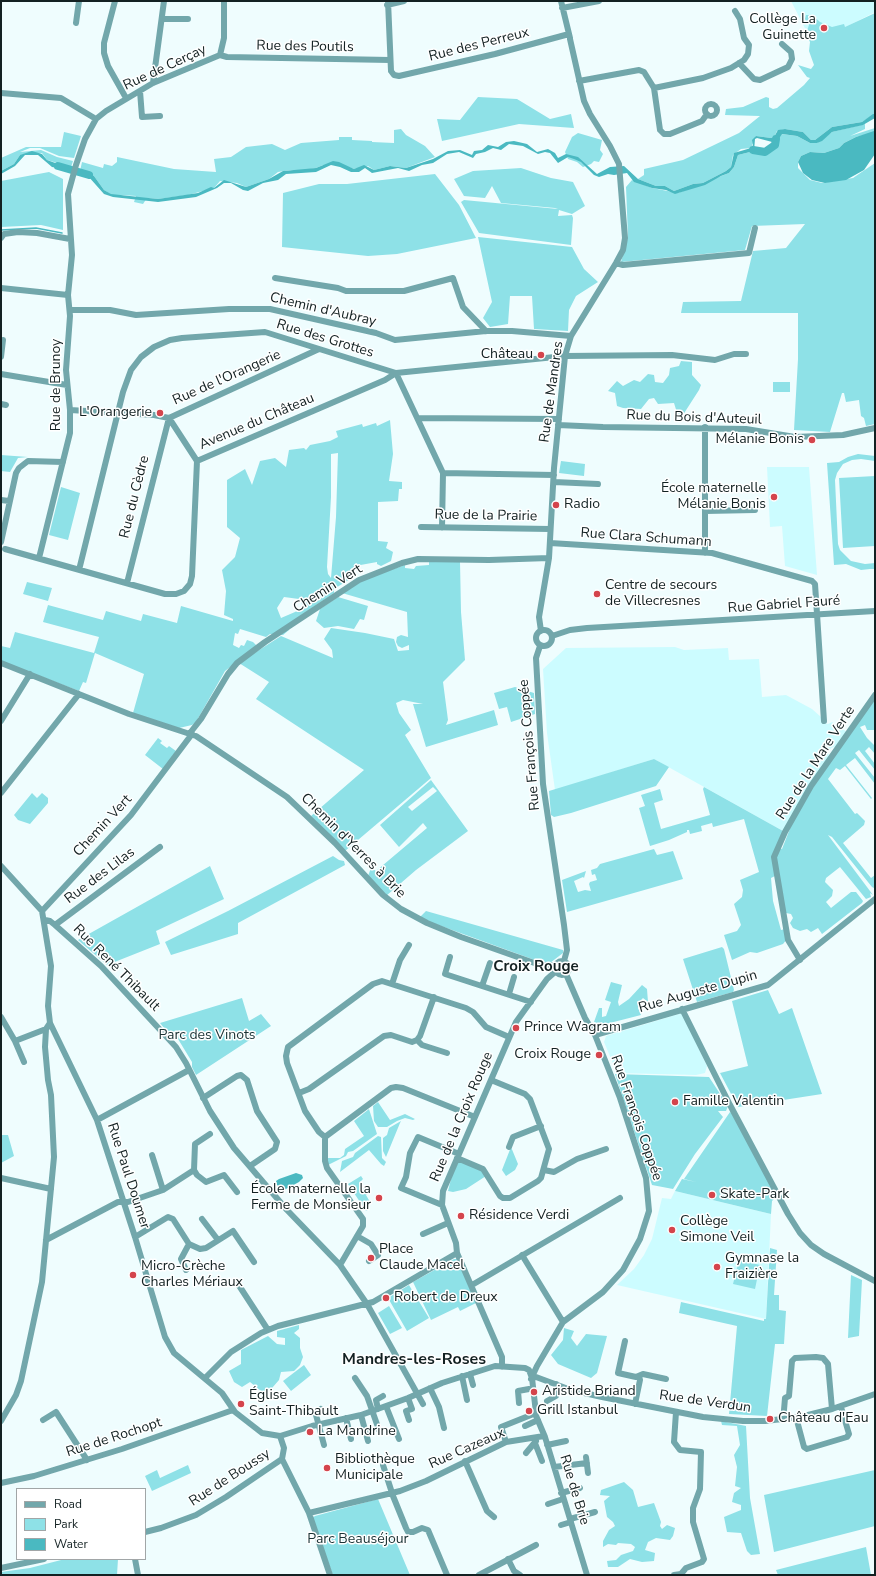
<!DOCTYPE html>
<meta charset="utf-8">
<style>
body{margin:0}
#map{position:relative;width:876px;height:1576px;overflow:hidden;background:#effdfe;font-family:"Nunito Sans",sans-serif}
canvas{display:block}
.frame{position:absolute;inset:0;border:2px solid #132122;pointer-events:none}
.legend{position:absolute;left:16px;top:1488px;width:130px;height:72px;box-sizing:border-box;background:#fff;border:1px solid #a1a6a7;margin:0;padding:5px 7px;list-style:none;font-size:12px;color:#132122}
.legend li{display:flex;align-items:center;gap:8px;height:20px}
.legend b{width:20px;border:1px solid #a1a6a7}
</style>
<div id="map">
<canvas width="876" height="1576"></canvas>
<div class="frame"></div>
<ul class="legend">
<li><b style="height:5px;background:#72a7ab"></b>Road</li>
<li><b style="height:11px;background:#8ee1e7"></b>Park</li>
<li><b style="height:11px;background:#4ab9c1"></b>Water</li>
</ul>
</div>
<script>
const ctx = document.querySelector('canvas').getContext('2d');
ctx.lineJoin = 'round';
function paint(path, color) { ctx.fillStyle = color; ctx.fill(path, 'evenodd'); }
const shape = rows => new Path2D(rows.map(r => 'M' + r).join(''));
function trace(path, color, width, dash) { ctx.strokeStyle = color; ctx.lineWidth = width; ctx.lineCap = dash ? 'butt' : 'round'; ctx.setLineDash(dash || []); ctx.stroke(path); }
function drawText(font, color, halo, rows, align = 'center') {
  ctx.font = font + ' "Nunito Sans",sans-serif'; ctx.lineWidth = 3; ctx.setLineDash([]); ctx.textBaseline = 'middle'; ctx.strokeStyle = halo; ctx.fillStyle = color; for (const [text, x, y, turn = 0] of rows) {
    ctx.save(); ctx.translate(x, y); ctx.rotate((+turn || 0) * Math.PI / 180); ctx.textAlign = isNaN(turn) ? turn : align; if (halo) ctx.strokeText(text, 0, 0); ctx.fillText(text, 0, 0); ctx.restore();
  }
}
paint(shape([
 [791,1,875,1,875,12,813,44],
 [767,467,809,467,817,575,785,566,782,526,770,527],
 [675,647,684,650,728,648,729,660,759,659,762,697,786,695,812,709,821,717,821,722,828,724,832,722,847,732,837,746,831,748,828,752,829,757,783,831,654,759,555,790,547,733,543,669,566,648],
 [682,1013,707,1066,705,1073,696,1075,617,1073,604,1042,606,1036],
 [675,1191,771,1214,766,1319,617,1285,634,1269,644,1255,652,1239,662,1198,671,1199]
]), '#ccfcff');
paint(shape([
 [875,13,875,114,862,122,832,127,815,140,811,140,803,132,785,129,777,131,774,137,771,138,756,136,751,148,741,149,733,155,731,167,726,171,703,183,693,184,674,191,665,186,656,186,638,179,644,175,644,169,683,160,739,133,760,116,725,115,726,109,743,107,766,97,769,98,769,107,773,109,777,108,804,85,810,78,807,77,798,65,811,69,814,65,809,51,810,42,806,34,809,25,805,19,806,15,812,15,820,22,832,27,844,24,845,27],
 [478,97,517,99,550,119,571,114,574,128,519,124,442,141,437,119,460,120],
 [865,124,865,129,850,136,875,128,875,132,856,137,844,143,839,148,824,153,810,152,801,156,798,162,798,168,810,180,822,183,853,178,875,163,875,424,866,426,864,418,861,416,859,400,846,402,844,393,842,393,830,432,794,430,798,359,798,313,681,313,683,302,741,301,753,251,786,248,805,224,752,226,745,250,621,262,628,237,626,187,632,180,652,188,678,193,729,173,734,167,738,155,754,151,761,154,768,152,775,147,781,134,797,136,810,143,817,143,832,132],
 [401,129,406,135,425,146,435,157,406,168,390,166,374,170,368,166,354,169,343,165,323,165,316,168,299,171,290,170,278,172,269,179,246,187,237,183,220,181,214,188,188,195,158,199,147,198,143,204,134,202,136,196,123,195,115,197,104,190,94,176,82,170,80,171,82,162,103,168,104,164,112,166,117,162,117,157,174,169,216,172,214,159,231,157,246,147,272,144,285,150,301,143,339,140,339,137,352,137,352,140,372,141,372,142,394,143,394,130],
 [64,132,81,136,74,158,59,156,40,148,30,148,20,152,41,150,57,157,73,161,71,167,47,160,42,153,20,155,14,164,1,171,1,158,26,147,61,147],
 [578,133,602,140,600,150,603,154,599,162,594,161,591,164,583,167,577,162,568,159,565,152,572,137],
 [521,168,551,178,573,182,585,206,572,214,559,210,558,216,572,215,573,218,571,245,479,233,461,202,464,200,558,209,555,208,501,203,492,186,485,198,464,196,454,179,473,171],
 [49,172,63,179,63,230,41,225,1,227,1,181],
 [435,174,459,205,476,238,397,254,368,256,282,247,283,193,319,184,347,184],
 [478,237,572,247,584,269,598,282,576,296,569,310,568,331,534,329,532,296,510,296,508,324,490,327,483,318,492,302],
 [681,361,692,362,692,375,701,385,699,390,681,418,678,416,674,403,658,404,654,398,649,399,641,409,623,408,617,406,615,393,608,391,617,381,623,386,634,380,640,382,648,374,654,375,655,382,663,383,669,375,670,368,679,366],
 [773,382,790,382,790,392,773,392],
 [390,420,393,454,389,481,402,482,402,489,399,489,398,501,378,502,378,541,388,542,386,548,393,552,391,561,381,566,377,564,377,562,355,566,355,576,334,589,334,593,290,623,289,630,283,635,270,634,266,637,240,629,238,634,235,633,233,645,239,648,241,645,244,646,247,640,253,642,257,646,225,671,196,722,192,725,179,728,133,713,144,674,95,653,86,683,83,682,79,691,1,661,1,646,10,648,15,632,94,653,99,637,43,622,48,605,103,620,106,611,141,621,143,614,177,623,181,606,233,621,233,619,224,615,226,591,222,570,235,557,240,538,227,527,227,480,245,469,252,485,260,461,275,458,286,467,289,450,304,448,306,450,310,445,330,441,338,437,336,431,362,424,363,427,376,423,377,426],
 [338,453,336,517,331,578,328,574,327,567,331,497,331,454],
 [284,597,299,599,303,606,295,612,281,618,277,608],
 [858,454,875,456,875,461,861,459,852,460,843,464,837,473,835,480,838,544,840,550,851,561,865,564,875,563,875,569,870,569,861,570,846,564,834,565,827,463,839,462,848,457],
 [1,455,28,457,18,458,10,472,1,471],
 [561,461,585,464,584,476,559,473],
 [875,476,875,546,843,548,839,478],
 [61,487,80,493,68,540,49,535],
 [429,562,460,562,461,612,465,660,443,682,448,720,446,725,494,710,498,725,426,747,413,704,423,704,403,700,396,703,399,713,411,730,405,735,431,778,345,851,311,816,364,770,256,699,269,682,239,663,281,636,333,658,332,650,324,639,331,628,365,633,394,639,398,651,409,650,409,645,402,648,398,646,396,642,397,637,401,635,408,637,407,612,342,593,362,581,382,573,405,565,405,568,414,569,416,566,429,565],
 [27,582,52,588,48,601,23,594],
 [338,597,368,606,364,620,360,619,354,629,338,626,324,628,316,621,320,609],
 [515,687,534,693,535,714,511,722,507,707,499,709,494,693],
 [875,698,875,730,867,730,865,725,860,727,867,738,875,746,875,754,869,747,865,751,875,764,875,770,859,750,855,753,875,778,875,784,855,758,846,765,872,798,871,799,845,766,840,770,836,768,828,779,855,814,857,813,865,821,864,825,843,843,871,878,875,875,874,888,872,887,832,837,828,835,873,895,870,893,871,897,866,899,840,867,826,878,825,882,833,890,832,896,826,902,831,908,851,892,856,892,863,901,862,903,822,934,818,928,811,932,807,929,800,931,793,928,790,923,793,918,791,914,786,913,775,876,771,878,773,901,781,930,785,929,787,939,783,944,757,953,750,952,732,960,724,935,737,931,741,925,734,904,742,897,743,890,740,880,759,872,744,819,713,827,712,823,701,826,702,831,690,834,689,830,687,830,687,832,669,840,650,846,639,808,645,806,641,795,660,789,663,800,654,803,661,829,710,815,703,789,704,787,783,831,777,847,782,849,791,826,812,789],
 [158,738,162,741,160,743,167,748,169,746,176,751,163,769,145,755],
 [654,759,669,767,656,786,571,813,554,817,551,815,549,791],
 [431,780,468,831,416,870,386,896,368,876,371,868,376,871,427,828,423,823,399,847,380,825],
 [433,787,437,791,412,811,408,807],
 [32,793,37,798,42,793,48,798,48,803,30,824,18,820,14,815],
 [654,849,657,855,673,851,683,879,567,912,562,880,586,871,584,878,583,877,574,881,578,892,585,890,591,891,589,884,590,882,597,880,595,874,592,875,591,870,597,868,600,864],
 [333,856,339,860,344,861,345,865,238,923,238,934,171,955,165,942,228,911],
 [210,866,224,899,156,931,160,944,107,965,78,940],
 [426,911,563,950,563,953,550,963,543,963,419,918],
 [722,947,724,949,734,990,733,992,697,1002,683,959],
 [611,982,622,985,618,1002,619,1006,629,999,642,985,647,989,648,1002,643,998,640,1001,638,1008,641,1015,602,1025,594,1022,599,1008,602,1008,602,1017,606,1016,611,1002,605,1000],
 [768,990,779,1014,792,1008,822,1094,738,1107,720,1073,748,1066,732,1001],
 [242,998,249,1021,261,1014,271,1026,196,1075,192,1067,192,1062,175,1034,169,1034,160,1023],
 [615,1074,709,1077,728,1106,726,1111,718,1111,723,1117,695,1154,673,1189,652,1185],
 [378,1102,390,1120,405,1114,415,1119,413,1120,405,1118,397,1121,387,1127,378,1127,374,1121,373,1106],
 [369,1109,377,1134,353,1151,348,1152,346,1156,328,1165,327,1158,340,1158,344,1155,345,1149,364,1136,354,1121],
 [730,1112,734,1114,776,1197,772,1201,771,1214,675,1191,682,1179,696,1182,684,1179],
 [401,1121,400,1123,386,1157,383,1151,383,1138,387,1135,389,1128],
 [1,1135,8,1135,14,1156,1,1163],
 [378,1136,381,1137,382,1158,386,1162,384,1166,381,1164,369,1150,340,1172,342,1161,353,1157,355,1153],
 [511,1147,518,1164,515,1170,506,1176,502,1170],
 [459,1161,483,1168,486,1176,466,1189,453,1192,448,1191,452,1175],
 [361,1176,363,1179,360,1182,366,1193,369,1193,366,1195,370,1202,365,1205,368,1210,366,1211,348,1184],
 [770,1248,777,1250,774,1295,779,1295,779,1310,786,1311,784,1344,775,1344,767,1416,729,1414,737,1326,679,1313,681,1302,764,1321,764,1319,766,1319],
 [454,1259,457,1259,476,1303,460,1311,458,1307,431,1320,413,1282],
 [739,1260,760,1265,755,1289,733,1284],
 [851,1275,862,1280,859,1336,848,1338],
 [409,1285,429,1318,407,1331,388,1298],
 [389,1306,402,1328,390,1334,378,1313],
 [299,1325,299,1329,294,1333,300,1338,300,1348,303,1357,300,1365,294,1371,281,1372,279,1380,266,1395,250,1382,242,1387,234,1382,229,1371,241,1364,241,1350,268,1336,277,1344,285,1345,285,1338,277,1337,277,1331],
 [564,1328,574,1331,571,1338,577,1346,586,1334,607,1336,597,1373,591,1378,558,1364,551,1355,563,1340],
 [304,1365,311,1375,291,1391,283,1381],
 [721,1421,746,1426,750,1498,760,1554,751,1555,747,1551,741,1533,727,1532,724,1517,741,1510,741,1505,732,1502,734,1493,741,1488,735,1486,737,1467,734,1455,740,1445,737,1426,722,1425],
 [188,1465,191,1473,152,1491,145,1476,157,1470,160,1478],
 [875,1470,875,1526,774,1552,764,1495],
 [624,1482,633,1490,638,1507,654,1503,661,1522,660,1526,662,1529,667,1525,675,1528,673,1536,670,1540,656,1538,648,1542,645,1550,655,1553,654,1561,642,1562,630,1559,618,1567,608,1567,607,1561,616,1560,621,1555,633,1551,635,1547,631,1544,618,1543,616,1545,608,1544,603,1547,603,1541,609,1530,615,1526,613,1522,607,1517,604,1501,610,1496,600,1495,601,1490],
 [378,1499,410,1575,333,1575,312,1518,315,1516],
 [866,1547,871,1575,778,1575,776,1570],
 [65,1559,118,1559,117,1575,1,1575,1,1572,30,1568]
]), '#8ee1e7');
paint(shape([
 [873,114,875,114,875,118,863,125,832,132,822,141,817,143,810,143,797,136,782,134,776,143,757,138,755,139,754,151,738,155,734,167,729,173,721,176,705,185,675,194,666,190,652,188,634,182,627,173,614,175,608,174,599,177,594,175,581,162,574,159,568,157,558,163,550,153,545,152,538,154,523,146,509,144,501,150,493,148,485,152,476,154,473,158,459,152,447,154,433,163,422,165,409,171,398,168,372,173,365,168,359,172,351,172,340,167,331,165,316,172,286,174,278,180,263,183,248,191,243,190,231,183,224,183,217,188,196,197,158,202,113,197,104,194,88,176,79,173,82,170,87,172,94,176,104,190,111,194,158,199,198,193,211,187,214,188,224,180,246,187,269,179,283,171,316,168,333,161,339,162,354,169,364,165,374,170,390,166,406,168,433,159,448,151,460,150,472,155,474,151,482,150,488,145,498,147,506,142,514,141,527,144,537,152,548,149,555,153,558,158,566,154,578,157,597,174,610,167,624,166,638,179,656,186,665,186,674,191,693,184,703,183,726,171,731,167,734,153,751,148,753,145,752,140,756,136,771,138,774,137,778,130,785,129,803,132,811,140,815,140,832,127,862,122],
 [874,131,875,154,864,170,846,180,825,183,812,180,803,173,798,162,801,156,810,152,824,153,839,148,844,143,856,137],
 [32,151,42,154,47,160,69,168,68,170,52,167,38,155,25,155,15,166,1,174,1,171,14,164,20,155],
 [296,1173,302,1175,303,1178,299,1182,284,1190,277,1185,276,1181,279,1179]
]), '#4ab9c1');
trace(shape([
 [1,230,36,228,62,233]
]), '#4ab9c1', 1.5);
trace(shape([
 [753,150,765,152,775,145,776,139],
 [58,166,89,175]
]), '#4ab9c1', 8);
trace(shape([
 [115,1,104,43,104,53,108,66,126,98],
 [388,1,391,71,394,75,399,76,495,54,569,34],
 [561,1,570,38],
 [387,5,404,1],
 [562,8,599,1],
 [162,19,188,19],
 [76,23,79,1],
 [220,55,227,57,390,60],
 [739,63,754,79,760,80,788,67,792,59,791,52,782,44],
 [579,81,639,70,644,72,654,88,660,130,664,134,670,134,702,121,707,114],
 [153,83,164,1],
 [654,88,703,78,731,68,744,60,748,54,749,45,744,38,740,19,735,11],
 [140,91,142,117,160,116],
 [1,93,61,98,96,119],
 '705 110a6 6 0 1 1 12 0a6 6 0 1 1-12 0Z',
 [1,238,4,234,18,232,37,233,70,239],
 [616,263,623,265,749,253,755,228],
 [275,278,338,288,346,291,404,291,453,278,463,307,486,331],
 [1,288,68,295],
 [70,310,110,310,136,315,229,309,270,309,376,333,395,340,486,331,512,331,571,336],
 [1,357,3,340],
 [1,374,67,385],
 [1,404,6,405],
 [70,410,154,415,169,418,319,349],
 [169,418,197,461],
 [418,418,559,419],
 [558,425,603,427,746,429,795,437,843,435,875,428],
 [705,427,705,553],
 [443,473,554,475],
 [554,482,598,484],
 [1,500,9,501],
 [705,511,755,510],
 [421,527,550,529],
 [1,542,16,473,19,468,28,461,63,462],
 [550,543,712,553,812,581,815,584,817,614,824,721],
 [5,549,165,594,176,594,184,591,190,584,192,576,197,461,385,380,396,373,565,356,672,355,715,360,734,354,746,354],
 [39,558,70,433,70,410,66,370,70,316,68,295,72,255,68,194,76,165,85,139,96,119,106,111,153,83,220,55,224,38,224,1],
 [79,570,123,392,131,370,141,357,154,347,170,340,182,338,265,332,396,373,443,473,442,528],
 [127,583,169,418],
 '536 638a8 8 0 1 1 16 0a8 8 0 1 1-16 0Z',
 [541,631,539,617,549,558,554,468,565,356,571,336,616,263,623,250,625,238,619,164,610,146,590,114,584,101,570,39],
 [552,636,570,630,587,628,875,611],
 [540,646,536,658,543,784,564,925,567,950,564,961],
 [1,663,129,714,196,736,287,797,335,843,383,895,401,909,427,923,461,937,540,965,555,965],
 [1,721,30,674],
 [190,733,201,719,228,674,237,663,265,642,359,580,402,563,418,559,489,560,549,558],
 [1,793,79,694],
 [1,866,42,911,51,966,48,1006,50,1023,97,1120,135,1237,165,1337,174,1353,222,1393,235,1412,262,1433,280,1436,312,1426,361,1415,408,1398,442,1383,495,1366,525,1368,529,1370,532,1378,536,1413],
 [42,911,131,815,192,734],
 [45,920,50,921,55,925,101,966,176,1047,186,1063,210,1111,234,1148,287,1210,340,1265,367,1304,423,1404],
 [55,925,160,847],
 [450,957,445,974,531,1002],
 [800,960,788,940,774,857,785,832,811,786,875,695],
 '555 968a7 7 0 1 1 14 0a7 7 0 1 1-14 0Z',
 [392,984,400,960,409,945],
 [482,986,490,963],
 [509,994,514,977],
 [682,1009,730,1105,788,1214,800,1233,811,1245,824,1254,875,1281],
 [1,1017,15,1041,24,1062],
 [595,1035,768,985,875,899],
 [417,1040,420,1036,434,997],
 [15,1041,46,1029],
 [299,1093,309,1089,384,1036,391,1035,412,1042,417,1040,422,1045,447,1053],
 [203,1098,237,1076,241,1075,247,1080,257,1111,277,1142,275,1149,250,1166],
 [97,1120,189,1070],
 [325,1137,391,1088,396,1087,403,1088,475,1117],
 [509,1147,513,1137,541,1126],
 [152,1155,163,1190],
 [457,1158,483,1169,500,1196,503,1198,510,1198,538,1181,541,1178,549,1149,530,1099,525,1094,491,1080],
 [194,1170,195,1144,210,1134],
 [544,1170,554,1172,577,1159,606,1149],
 [1,1178,51,1189],
 [442,1205,401,1188,406,1177,410,1153,418,1137,459,1154],
 [202,1219,218,1240],
 [423,1234,448,1223],
 [357,1236,371,1244,378,1255,369,1261],
 [135,1237,168,1217,173,1219,189,1244,200,1249,206,1248,233,1231,254,1262],
 [46,1240,118,1202,128,1202,163,1190,194,1170,197,1175,206,1182,224,1175,237,1192],
 [457,1253,502,1357,502,1367],
 [522,1255,563,1322],
 [340,1265,363,1226,363,1219,327,1168,325,1161,325,1137,319,1132,305,1111,287,1063,286,1056,288,1047,373,984,382,981,466,1008,473,1012,486,1027,509,1037],
 [186,1270,181,1259,189,1244],
 [238,1284,268,1330],
 [472,1285,620,1198],
 [625,1341,618,1373,636,1377,643,1374,666,1379],
 [470,1374,473,1385],
 [462,1376,467,1400],
 [205,1378,231,1352,261,1333,278,1326,373,1302,457,1253,456,1243,442,1205,443,1191,516,1022,547,979,555,972],
 [355,1378,367,1396,379,1430],
 [532,1378,536,1377,571,1390,602,1397,703,1417,743,1421,765,1421,800,1417,832,1409,875,1394],
 [531,1379,537,1366,563,1322,603,1292,623,1270,640,1239,649,1211,646,1178,620,1098,595,1035,585,1018,566,974],
 [430,1388,439,1407,444,1428],
 [408,1398,412,1409,406,1411,409,1420],
 [547,1401,556,1396,556,1384],
 [519,1403,518,1391,529,1389],
 [635,1404,640,1380,639,1376],
 [386,1406,399,1439],
 [321,1409,316,1415,324,1445],
 [378,1409,376,1400,383,1396],
 [784,1410,785,1398,789,1396,792,1361,795,1358,816,1357,823,1358,828,1364,832,1409],
 [534,1411,545,1437,587,1575],
 [361,1415,368,1441],
 [796,1417,804,1447,807,1449,847,1437,849,1434,841,1407],
 [346,1418,351,1439],
 [43,1420,56,1412,87,1460],
 [1,1421,16,1395,21,1381,42,1282,54,1157,51,1095,48,1080,45,1047,46,1029,50,1023],
 [525,1426,538,1420],
 [280,1436,284,1448,282,1459],
 [506,1442,501,1427,536,1413],
 [535,1443,542,1461],
 [547,1445,566,1441],
 [526,1453,536,1441],
 [586,1457,588,1473],
 [282,1459,309,1513,330,1575],
 [465,1461,487,1511,494,1517],
 [383,1465,393,1496,406,1528,408,1532,413,1532,422,1528,428,1530,447,1575],
 [554,1467,587,1463],
 [1,1483,34,1476,122,1449,233,1410],
 [561,1493,580,1488],
 [548,1504,563,1499],
 [309,1513,400,1491,426,1481,506,1442,544,1436],
 [570,1519,595,1512],
 [561,1525,571,1522],
 [145,1532,161,1528,196,1515,226,1497,282,1459],
 [135,1559,138,1575],
 [508,1559,514,1571,520,1575],
 [1,1568,44,1559],
 [479,1575,536,1545],
 [674,1575,681,1574,686,1568,702,1562,704,1559,693,1522,693,1508,700,1489,701,1452,680,1450,674,1442,676,1412]
]), '#72a7ab', 6);
for (const [x, y, r, color] of [
 [824,28,4,"#d4444c"],
 [541,355,4,"#d4444c"],
 [160,413,4,"#d4444c"],
 [812,440,4,"#d4444c"],
 [774,497,4,"#d4444c"],
 [556,505,4,"#d4444c"],
 [597,594,4,"#d4444c"],
 [516,1028,4,"#d4444c"],
 [599,1055,4,"#d4444c"],
 [675,1102,4,"#d4444c"],
 [712,1195,4,"#d4444c"],
 [379,1198,4,"#d4444c"],
 [461,1216,4,"#d4444c"],
 [672,1230,4,"#d4444c"],
 [371,1258,4,"#d4444c"],
 [717,1267,4,"#d4444c"],
 [133,1275,4,"#d4444c"],
 [386,1298,4,"#d4444c"],
 [534,1392,4,"#d4444c"],
 [241,1404,4,"#d4444c"],
 [529,1411,4,"#d4444c"],
 [770,1419,4,"#d4444c"],
 [310,1432,4,"#d4444c"],
 [327,1468,4,"#d4444c"]
]) { const dot = new Path2D(); dot.arc(x, y, r, 0, 2 * Math.PI); ctx.fillStyle = color; ctx.fill(dot); trace(dot, '#fff', 1.5); }
drawText('14px', '#132122', '#fff', [
 ["Collège La",816,20,"right"],
 ["Guinette",816,36,"right"],
 ["Château",533,355,"right"],
 ["L'Orangerie",152,413,"right"],
 ["Mélanie Bonis",804,440,"right"],
 ["École maternelle",766,489,"right"],
 ["Mélanie Bonis",766,505,"right"],
 ["Radio",564,505],
 ["Centre de secours",605,586],
 ["de Villecresnes",605,602],
 ["Prince Wagram",524,1028],
 ["Croix Rouge",591,1055,"right"],
 ["Famille Valentin",683,1102],
 ["École maternelle la",371,1190,"right"],
 ["Ferme de Monsieur",371,1206,"right"],
 ["Skate-Park",720,1195],
 ["Résidence Verdi",469,1216],
 ["Collège",680,1222],
 ["Simone Veil",680,1238],
 ["Place",379,1250],
 ["Claude Macel",379,1266],
 ["Gymnase la",725,1259],
 ["Fraizière",725,1275],
 ["Micro-Crèche",141,1267],
 ["Charles Mériaux",141,1283],
 ["Robert de Dreux",394,1298],
 ["Aristide Briand",542,1392],
 ["Église",249,1396],
 ["Saint-Thibault",249,1412],
 ["Grill Istanbul",537,1411],
 ["Château d'Eau",778,1419],
 ["La Mandrine",318,1432],
 ["Bibliothèque",335,1460],
 ["Municipale",335,1476]
], 'left');
drawText('14px', '#132122', '#fff', [
 ["Rue des Perreux",479,45,-14],
 ["Rue des Poutils",305,47,1],
 ["Rue de Cerçay",165,68,-25],
 ["Chemin d'Aubray",323,310,13],
 ["Rue des Grottes",325,339,17],
 ["Rue de l'Orangerie",227,378,-24],
 ["Rue de Brunoy",57,385,-90],
 ["Rue de Mandres",552,392,-82],
 ["Rue du Bois d'Auteuil",694,418,2],
 ["Avenue du Château",257,422,-23],
 ["Rue du Cèdre",135,497,-76],
 ["Rue de la Prairie",486,516,1],
 ["Rue Clara Schumann",646,538,4],
 ["Chemin Vert",328,589,-32],
 ["Rue Gabriel Fauré",784,605,-4],
 ["Rue François Coppée",530,745,-95],
 ["Rue de la Mare Verte",816,763,-57],
 ["Chemin Vert",103,826,-47],
 ["Chemin d'Yerres à Brie",353,846,45],
 ["Rue des Lilas",100,876,-37],
 ["Rue René Thibault",116,968,45],
 ["Rue Auguste Dupin",698,992,-16],
 ["Rue de la Croix Rouge",462,1117,-67],
 ["Rue François Coppée",636,1118,71],
 ["Rue Paul Doumer",128,1176,72],
 ["Rue de Verdun",705,1402,8],
 ["Rue de Rochopt",114,1438,-18],
 ["Rue Cazeaux",467,1449,-24],
 ["Rue de Boussy",230,1478,-33],
 ["Rue de Brie",574,1490,73]
]);
drawText('14px', '#1a3335', '#fff', [
 ["Parc des Vinots",207,1036],
 ["Parc Beauséjour",358,1540]
]);
drawText('bold 15px', '#132122', '#fff', [
 ["Croix Rouge",536,967]
]);
drawText('bold 16px', '#132122', '#fff', [
 ["Mandres-les-Roses",414,1360]
]);
</script>
